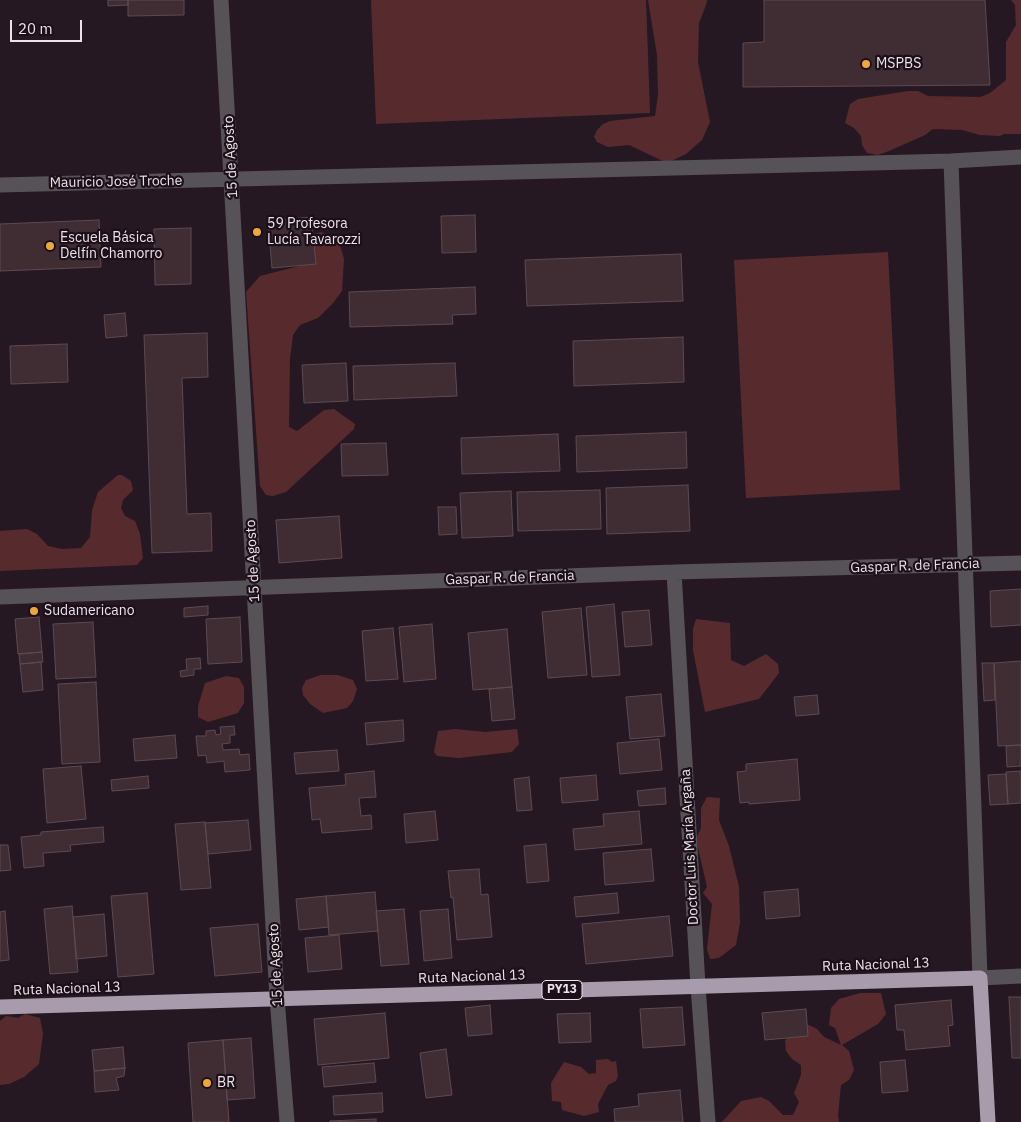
<!DOCTYPE html>
<meta charset="utf-8">
<style>
body{margin:0}
#map{position:relative;width:1021px;height:1122px;overflow:hidden;background:#261822;font-family:"IBM Plex Sans",sans-serif}
canvas{display:block}
.scale{position:absolute;left:10px;top:20px;width:72px;height:22px;box-sizing:border-box;border:2px solid #ece2e9;border-top:0;padding-left:6px;font-size:15px;line-height:18px;white-space:nowrap;color:#ece2e9;-webkit-text-stroke:4px #1c0f19;paint-order:stroke}
</style>
<div id="map">
<canvas width="1021" height="1122"></canvas>
<div class="scale">20 m</div>
</div>
<script>
const ctx = document.querySelector('canvas').getContext('2d');
ctx.lineJoin = 'round';
function paint(path, color) { ctx.fillStyle = color; ctx.fill(path, 'evenodd'); }
const shape = rows => new Path2D(rows.map(r => 'M' + r).join(''));
function trace(path, color, width, dash) { ctx.strokeStyle = color; ctx.lineWidth = width; ctx.lineCap = dash ? 'butt' : 'round'; ctx.setLineDash(dash || []); ctx.stroke(path); }
function drawText(font, color, halo, rows, align = 'center') {
  ctx.font = font + ' "IBM Plex Sans",sans-serif'; ctx.lineWidth = 4.5; ctx.setLineDash([]); ctx.textBaseline = 'middle'; ctx.strokeStyle = halo; ctx.fillStyle = color; for (const [text, x, y, turn = 0] of rows) {
    ctx.save(); ctx.translate(x, y); ctx.rotate((+turn || 0) * Math.PI / 180); ctx.textAlign = isNaN(turn) ? turn : align; if (halo) ctx.strokeText(text, 0, 0); ctx.fillText(text, 0, 0); ctx.restore();
  }
}
paint(shape([
 [371,0,646,0,650,113,376,124],
 [648,0,707,0,706,5,699,23,698,62,710,122,702,140,686,154,667,163,629,145,608,147,597,142,594,137,597,130,603,124,610,121,655,116,658,95,657,55],
 [1011,0,1021,0,1021,134,1004,134,1000,136,980,135,962,130,933,129,925,135,889,151,878,155,867,153,862,145,861,136,854,128,845,123,850,104,858,99,908,91,918,91,928,96,980,97,990,93,1006,80,1006,42,1016,25,1015,5],
 [321,232,334,237,340,245,344,259,342,291,333,303,318,318,300,325,293,335,290,359,289,427,297,431,324,410,334,409,355,424,354,429,286,492,273,496,266,495,260,486,246,292,260,276,307,264,310,261,314,234],
 [888,252,900,490,746,498,734,260],
 [118,475,122,475,131,481,133,490,123,500,121,508,125,516,135,521,140,534,143,558,137,565,0,571,0,531,27,529,37,534,48,546,62,549,81,548,90,537,92,510,98,492],
 [696,619,730,623,731,660,744,666,766,654,778,664,779,673,759,699,705,712,693,650,693,629],
 [321,675,338,675,353,680,357,689,353,701,347,708,323,713,310,704,303,695,302,688,306,680],
 [226,676,239,678,244,687,244,703,238,713,208,722,198,717,198,706,205,683],
 [455,729,485,732,517,729,519,744,512,752,459,758,437,756,434,752,438,731],
 [707,797,720,798,719,820,729,846,739,887,740,923,736,945,719,958,710,959,707,949,712,904,703,893,707,887,696,839,701,828,701,808],
 [860,993,881,993,886,1014,878,1024,842,1045,849,1051,854,1070,849,1080,841,1085,838,1115,839,1122,722,1122,741,1101,761,1097,769,1101,783,1115,793,1115,799,1102,794,1093,801,1075,801,1065,792,1059,786,1051,785,1041,790,1032,799,1026,809,1025,817,1029,824,1037,841,1045,835,1028,829,1025,831,1008,839,999],
 [25,1014,40,1018,43,1034,39,1064,24,1077,9,1084,0,1085,0,1021,6,1016,18,1018],
 [608,1059,612,1062,616,1061,618,1076,616,1081,608,1085,598,1104,599,1112,584,1116,562,1110,561,1102,552,1101,551,1083,564,1062,581,1067,589,1074,596,1073,596,1060]
]), '#572b2e');
const building = shape([
 [108,0,128,0,128,5,108,6,108,0],
 [128,0,184,0,184,15,128,16,128,0],
 [764,0,985,0,990,85,743,87,743,43,764,42,764,0],
 [475,215,476,252,442,253,441,216,475,215],
 [311,217,316,264,272,268,268,221,311,217],
 [99,220,101,267,0,271,0,224,99,220],
 [191,228,191,284,155,285,154,229,191,228],
 [681,254,683,301,527,306,525,260,681,254],
 [475,287,476,314,452,315,453,324,350,327,349,292,475,287],
 [125,313,127,336,106,338,104,315,125,313],
 [207,333,208,377,182,378,187,514,211,513,212,551,152,553,144,335,207,333],
 [683,337,684,382,574,386,573,341,683,337],
 [67,344,68,382,11,384,10,346,67,344],
 [346,363,348,401,304,403,302,365,346,363],
 [455,363,457,396,354,400,353,366,455,363],
 [686,432,687,468,577,472,576,436,686,432],
 [558,434,560,471,462,474,461,438,558,434],
 [386,443,388,475,342,476,341,444,386,443],
 [688,485,690,531,607,534,606,488,688,485],
 [600,490,601,529,518,531,517,492,600,490],
 [511,491,513,536,462,538,460,493,511,491],
 [438,507,456,507,457,534,439,535,438,507],
 [339,516,342,558,279,563,276,520,339,516],
 [1021,589,1021,625,991,627,990,591,1021,589],
 [614,604,620,675,592,677,586,607,614,604],
 [208,606,208,615,184,617,184,608,208,606],
 [581,608,587,675,548,678,542,612,581,608],
 [649,610,652,645,625,647,622,612,649,610],
 [39,617,42,652,18,654,15,619,39,617],
 [240,617,242,662,208,664,206,619,240,617],
 [93,622,96,677,56,679,53,624,93,622],
 [432,624,436,679,404,682,399,627,432,624],
 [393,628,398,679,366,681,362,631,393,628],
 [507,629,512,687,473,690,468,633,507,629],
 [42,652,43,662,20,664,19,654,42,652],
 [200,658,201,669,194,669,194,675,181,677,180,671,187,670,186,659,200,658],
 [1021,661,1021,745,998,746,994,663,1021,661],
 [41,662,43,690,23,692,20,664,41,662],
 [982,663,994,663,995,700,984,701,982,663],
 [96,682,100,762,62,764,58,684,96,682],
 [512,687,515,719,492,721,489,689,512,687],
 [661,694,665,736,630,739,626,697,661,694],
 [817,695,819,714,796,716,794,697,817,695],
 [403,720,404,741,367,745,365,723,403,720],
 [234,726,235,735,230,735,230,743,222,744,223,750,239,749,240,755,249,754,250,770,225,772,224,761,207,763,206,755,198,756,196,736,206,736,206,731,215,730,216,735,221,734,220,727,234,726],
 [175,735,177,758,135,761,133,739,175,735],
 [659,739,662,770,620,774,617,743,659,739],
 [1021,745,1021,766,1007,767,1006,746,1021,745],
 [337,750,339,771,296,774,294,753,337,750],
 [797,759,800,800,749,804,749,802,740,803,737,772,746,771,746,764,797,759],
 [81,766,86,819,47,823,43,769,81,766],
 [374,771,376,797,359,798,361,816,371,815,372,829,322,833,320,819,312,820,309,788,346,785,345,774,374,771],
 [1021,771,1021,803,1008,804,1006,772,1021,771],
 [1006,774,1008,804,990,805,988,775,1006,774],
 [596,775,598,800,562,803,560,778,596,775],
 [148,776,149,788,112,791,111,780,148,776],
 [529,777,532,810,517,811,514,779,529,777],
 [665,788,666,804,639,806,637,791,665,788],
 [435,811,438,840,406,843,404,814,435,811],
 [639,811,642,844,575,850,573,829,604,826,603,814,639,811],
 [248,820,251,850,208,854,205,823,248,820],
 [205,822,211,888,181,890,175,824,205,822],
 [103,827,104,842,70,845,71,851,43,853,44,866,24,868,21,837,41,835,41,832,103,827],
 [546,844,549,881,527,883,524,846,546,844],
 [0,845,8,845,11,870,0,871,0,845],
 [651,849,654,881,605,885,603,853,651,849],
 [479,869,481,895,488,894,492,937,457,940,453,897,451,898,448,871,479,869],
 [798,889,800,916,766,919,764,892,798,889],
 [375,892,378,931,329,935,326,896,375,892],
 [147,893,154,974,118,977,111,896,147,893],
 [617,893,619,913,576,917,574,897,617,893],
 [326,896,329,927,299,930,296,899,326,896],
 [72,906,78,972,50,974,44,909,72,906],
 [404,909,409,964,381,966,376,911,404,909],
 [448,909,452,958,424,961,420,911,448,909],
 [5,911,9,960,0,961,0,912,5,911],
 [104,914,107,956,76,959,73,917,104,914],
 [669,916,673,956,586,964,582,924,669,916],
 [258,924,262,972,215,976,210,928,258,924],
 [339,935,342,969,308,972,305,938,339,935],
 [1009,997,1021,997,1021,1058,1012,1058,1009,997],
 [951,1000,953,1025,948,1026,950,1046,906,1050,904,1030,897,1030,895,1005,951,1000],
 [490,1005,492,1034,468,1036,465,1008,490,1005],
 [682,1007,685,1045,643,1048,640,1009,682,1007],
 [806,1009,808,1036,765,1040,762,1013,806,1009],
 [385,1013,389,1058,318,1065,314,1019,385,1013],
 [590,1013,591,1042,559,1043,557,1014,590,1013],
 [251,1038,255,1098,227,1100,223,1040,251,1038],
 [223,1040,229,1122,193,1122,188,1043,223,1040],
 [123,1047,125,1068,94,1071,92,1050,123,1047],
 [446,1049,452,1095,426,1098,420,1053,446,1049],
 [905,1060,908,1091,882,1093,880,1062,905,1060],
 [374,1063,376,1082,324,1087,322,1067,374,1063],
 [125,1068,124,1076,116,1078,119,1090,95,1092,94,1071,125,1068],
 [680,1090,683,1122,615,1122,614,1109,639,1106,638,1094,680,1090],
 [382,1093,383,1112,334,1115,333,1096,382,1093],
 [376,1119,376,1122,330,1122,330,1121,376,1119]
]);
paint(building, '#3f2d33');
trace(building, '#5e4a51', 1);
trace(shape([
 [221,0,277,998,287,1122],
 [951,161,980,978,1021,976],
 [0,185,951,161,1021,157],
 [674,572,698,986,708,1122],
 [0,597,674,572,1021,563]
]), '#575258', 15);
trace(shape([
 [0,1007,980,978,988,1122]
]), '#a79bac', 15);
for (const [x, y, r, color] of [
 [866,64,5,"#eca93a"],
 [257,232,5,"#eca93a"],
 [50,246,5,"#eca93a"],
 [34,611,5,"#eca93a"],
 [207,1083,5,"#eca93a"]
]) { const dot = new Path2D(); dot.arc(x, y, r, 0, 2 * Math.PI); ctx.fillStyle = color; ctx.fill(dot); trace(dot, '#1c0f19', 2); }
for (const [x, y, w] of [
 [562,990,40]
]) { const box = new Path2D(); box.roundRect(x - w / 2, y - 9.5, w, 19, 4); ctx.fillStyle = '#1c0f19'; ctx.fill(box); trace(box, '#ece2e9', 1); }
drawText('bold 12px', '#ece2e9', null, [
 ["PY13",562,990]
]);
drawText('14px', '#ece2e9', '#1c0f19', [
 ["MSPBS",876,64],
 ["59 Profesora",267,224],
 ["Lucía Tavarozzi",267,240],
 ["Escuela Básica",60,238],
 ["Delfín Chamorro",60,254],
 ["Sudamericano",44,611],
 ["BR",217,1083]
], 'left');
drawText('14px', '#ece2e9', '#1c0f19', [
 ["15 de Agosto",231,157,-93],
 ["Mauricio José Troche",116,182,-1],
 ["15 de Agosto",253,561,-93],
 ["Gaspar R. de Francia",915,566,-2],
 ["Gaspar R. de Francia",510,578,-2],
 ["Doctor Luis María Argaña",690,847,-93],
 ["15 de Agosto",276,965,-93],
 ["Ruta Nacional 13",876,965,-2],
 ["Ruta Nacional 13",472,977,-2],
 ["Ruta Nacional 13",67,989,-2]
]);
</script>
